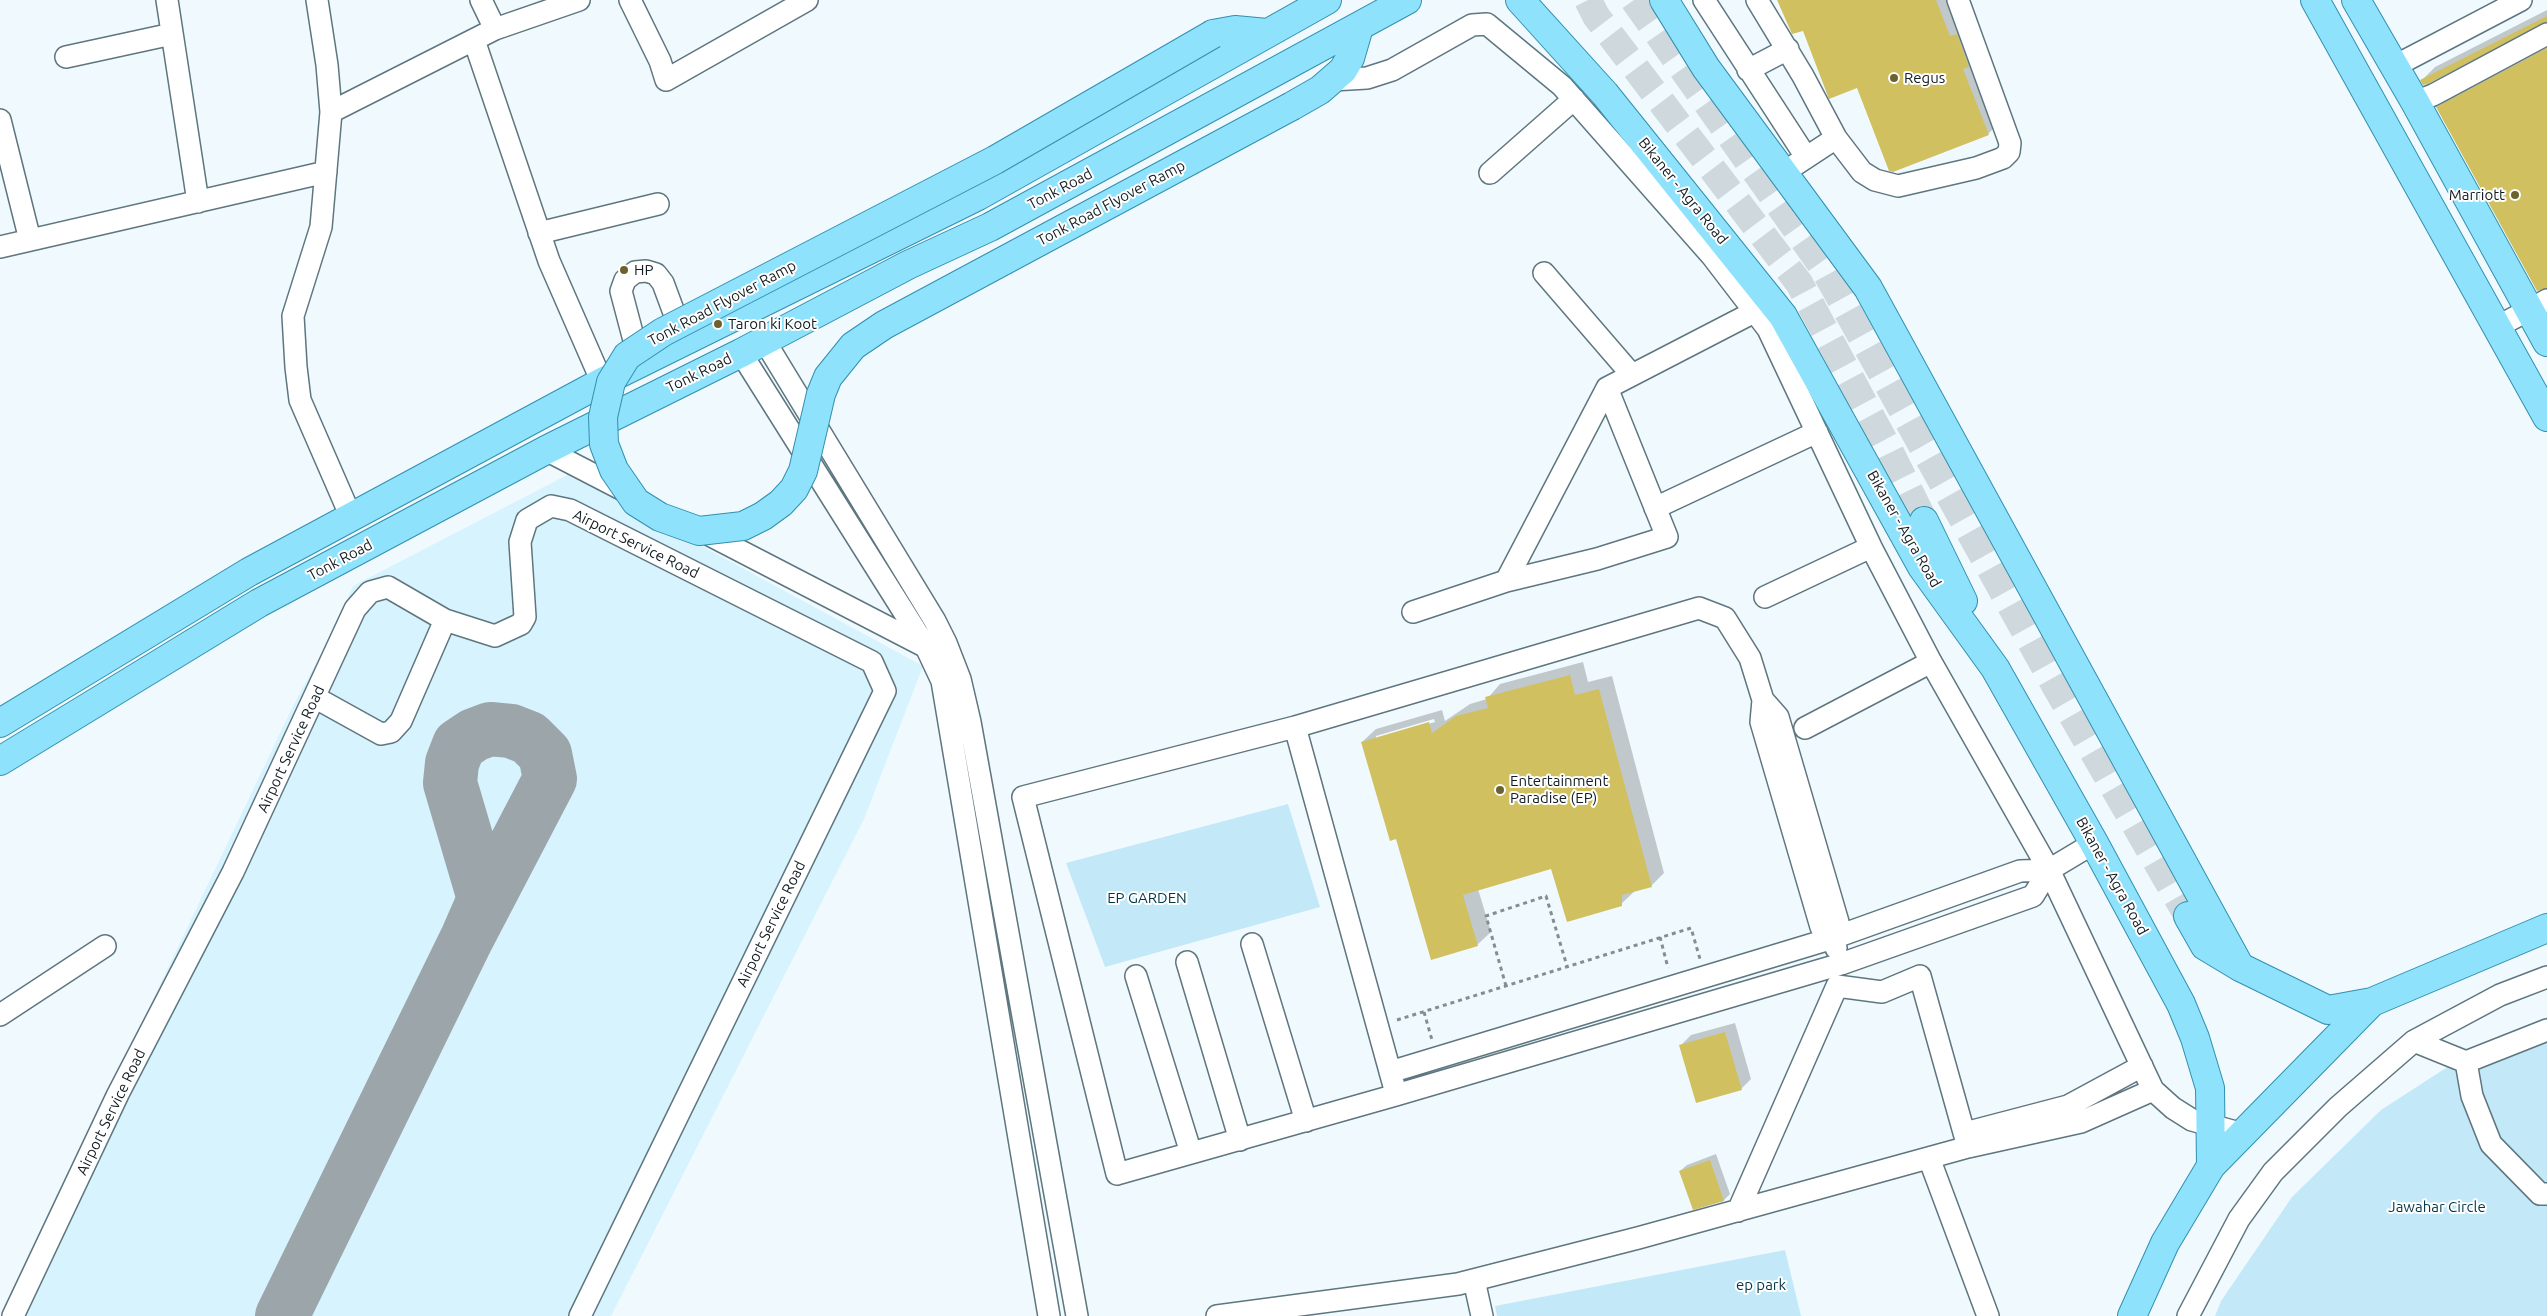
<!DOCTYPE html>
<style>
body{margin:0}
canvas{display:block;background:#f0fafe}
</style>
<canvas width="2547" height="1316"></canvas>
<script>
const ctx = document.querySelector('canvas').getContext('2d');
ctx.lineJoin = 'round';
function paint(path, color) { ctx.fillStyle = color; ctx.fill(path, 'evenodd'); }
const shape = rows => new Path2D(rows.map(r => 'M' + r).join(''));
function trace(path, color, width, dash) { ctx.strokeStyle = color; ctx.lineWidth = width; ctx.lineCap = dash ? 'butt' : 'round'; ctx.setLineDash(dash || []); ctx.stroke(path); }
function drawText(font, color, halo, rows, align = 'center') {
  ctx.font = font + ' Ubuntu,sans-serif'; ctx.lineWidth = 4; ctx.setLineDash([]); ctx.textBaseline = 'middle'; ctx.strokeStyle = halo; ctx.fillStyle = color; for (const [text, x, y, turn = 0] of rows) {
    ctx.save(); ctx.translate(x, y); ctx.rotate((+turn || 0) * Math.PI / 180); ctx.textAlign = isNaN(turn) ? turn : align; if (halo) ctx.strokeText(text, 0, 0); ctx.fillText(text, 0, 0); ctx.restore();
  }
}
paint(shape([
 [569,474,923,666,864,819,611,1316,2,1316,292,708,320,656,353,586]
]), '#d7f3fe');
paint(shape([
 [1288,804,1320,907,1105,967,1066,863],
 [2547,1017,2547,1316,2215,1316,2221,1301,2292,1197,2381,1110,2486,1042],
 [1785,1250,1801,1316,1497,1316,1495,1306]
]), '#c3e9f8');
paint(shape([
 [1778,0,1954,0,2001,121,1988,134,1858,86],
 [2547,10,2547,20,2422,80,2435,67],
 [2547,43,2547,287,2437,108,2451,94],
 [1583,662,1588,682,1612,676,1664,873,1651,886,1635,891,1621,904,1552,868,1478,889,1491,932,1477,945,1397,838,1362,742,1376,729,1442,710,1445,721,1470,704,1487,699,1500,684],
 [1434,719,1435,722,1376,739,1376,736],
 [1735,1023,1751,1079,1741,1089,1681,1045,1691,1035],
 [1716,1154,1730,1194,1724,1200,1693,1208,1680,1171,1687,1165]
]), '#0003');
trace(shape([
 [282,1316,467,938,550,779,545,754,529,738,511,731,490,729,474,735,459,745,452,763,450,783,483,895,481,906,467,938]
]), '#9ca5a9', 54);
paint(shape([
 [1777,0,1936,0,1950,36,1957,34,1969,67,1963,69,1989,135,1893,172,1889,171,1857,88,1829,99,1803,31,1792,34],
 [2547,16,2547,22,2428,84,2423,85,2420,80],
 [2547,48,2547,288,2537,291,2436,107],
 [1570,675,1575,695,1599,689,1652,887,1622,895,1622,906,1567,922,1551,869,1463,895,1478,946,1431,960,1396,839,1390,841,1361,742,1429,722,1432,733,1456,716,1488,708,1485,697],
 [1725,1032,1742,1090,1696,1103,1679,1045],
 [1710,1160,1724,1201,1693,1210,1679,1171]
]), '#d0c060');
trace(shape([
 [1588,0,1596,16,1799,283,1890,452,1924,521],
 [1634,0,1823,267,2056,687,2188,916]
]), '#cfd9dd', 28, [28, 14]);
const minor = shape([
 [167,0,198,202],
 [317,0,327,65,331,112,321,227,293,316,296,367,300,400,351,517],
 [481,0,495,29,579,0],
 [630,0,660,61,666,80,807,0],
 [1704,0,1806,157],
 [1757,0,1803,76,1836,138,1862,172,1875,180,1898,186,1976,168,2003,158,2009,152,2010,143,1958,0],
 [474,40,549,261,602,382],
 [66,57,172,34],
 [2393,67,2521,0],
 [1748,70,1788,49],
 [1332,80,1367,78,1392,70,1472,25,1487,24,1562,86,1712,256,1768,329,1871,547,1931,662,2049,870,2153,1090,2173,1108,2192,1120,2243,1134],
 [2415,102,2433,95,2547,34],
 [331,112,495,29],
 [0,120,30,240],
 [1795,165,1836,138],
 [1490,173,1574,99],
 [539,233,658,204],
 [0,247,326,172],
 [1544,273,1632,375],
 [2497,327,2547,300],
 [764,340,935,621,946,643,960,679,970,722,1077,1316],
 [741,353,926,647,942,681,1049,1316],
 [640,363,621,291,625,280,635,272,646,271,656,274,663,283,683,337],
 [546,450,629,493],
 [1655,508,1817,432],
 [698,529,926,647],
 [1506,581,1597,559,1667,537,1607,388],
 [1765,597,1871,547],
 [1413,612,1506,581,1607,388,1754,312],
 [316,698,381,734,391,732,401,721,445,620],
 [1763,700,1750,658,1725,618,1699,608,1295,727,1023,797,1117,1174,1396,1095,1841,964,2033,896,2049,870,2094,843],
 [1295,727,1394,1086],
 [1805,728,1931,662],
 [1833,938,1838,922,1778,717,1763,700,1761,722,1821,927,1833,938,1836,948],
 [1252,944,1306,1121],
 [1187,962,1240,1140],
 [1136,976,1191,1153],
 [0,1015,105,946],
 [2414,1041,2466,1062,2547,1030],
 [2466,1062,2472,1096,2491,1144,2540,1194,2547,1194],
 [1390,1072,1833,938,2020,871,2049,870],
 [1965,1133,2068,1106,2142,1066],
 [1929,1158,1988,1316],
 [1738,1211,1837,986,1882,992,1920,976,1968,1147],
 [1474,1280,1482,1316],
 [13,1316,118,1094,233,872,355,609,370,592,388,587,445,620,495,636,521,624,525,617,520,542,527,520,551,506,570,510,872,662,885,691,580,1316],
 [1217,1316,1458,1284,1638,1238,1968,1147,2081,1122,2153,1090],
 [2188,1316,2239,1219,2273,1172,2338,1107,2414,1041,2500,995,2547,977]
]);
const major = shape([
 [1520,0,1605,94,1783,316,1922,567,1995,668,2094,843,2181,1004,2195,1038,2210,1088,2211,1166],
 [1664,0,1706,68,1868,288,2240,967],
 [2315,0,2547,417],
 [2356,0,2415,102,2547,342],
 [1213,34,1235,30,1267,33],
 [1292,106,1320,90,1343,70,1350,58,1359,27],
 [1924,521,1963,601],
 [0,723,249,572,602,382,978,196,1327,0],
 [0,761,259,603,546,450,741,353,908,265,990,227,1407,0],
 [2188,916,2205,946,2240,967,2328,1010,2372,1002],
 [2132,1316,2165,1243,2211,1166,2372,1002,2547,928]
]);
trace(minor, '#5e767f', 24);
trace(major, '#3290ae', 30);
trace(shape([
 [1660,937,1668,968],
 [1506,986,1486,916,1546,896,1567,966],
 [1424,1012,1432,1040],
 [1397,1020,1691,928,1700,959]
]), '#848e92', 3, [4, 4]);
trace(minor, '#fff', 21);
trace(major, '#8ee2fc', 28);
const majorBridge = shape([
 [1213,34,995,160,663,332,627,356,611,382,603,417,604,444,614,470,636,502,660,517,699,531,743,526,763,516,781,503,794,489,803,471,821,394,828,377,853,346,884,325,1292,106]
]);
trace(majorBridge, '#3290ae', 30, []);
trace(majorBridge, '#8ee2fc', 28);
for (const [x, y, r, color] of [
 [1894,78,5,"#6b622f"],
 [2515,195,5,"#6b622f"],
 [624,270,5,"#6b622f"],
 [718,324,5,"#6b622f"],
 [1500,790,5,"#6b622f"]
]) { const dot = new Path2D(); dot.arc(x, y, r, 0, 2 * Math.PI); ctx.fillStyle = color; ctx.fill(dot); trace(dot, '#fff', 2); }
drawText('15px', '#131c20', '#fff', [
 ["Regus",1904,78],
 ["Marriott",2505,195,"right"],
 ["HP",634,270],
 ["Taron ki Koot",728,324],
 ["Entertainment",1510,781],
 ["Paradise (EP)",1510,798]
], 'left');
drawText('15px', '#131c20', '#fff', [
 ["Tonk Road",1060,189,-28],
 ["Bikaner - Agra Road",1683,191,51],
 ["Tonk Road Flyover Ramp",1111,203,-28],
 ["Tonk Road Flyover Ramp",722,303,-28],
 ["Tonk Road",699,373,-26],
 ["Bikaner - Agra Road",1904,529,60],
 ["Airport Service Road",636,544,26],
 ["Tonk Road",340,560,-28],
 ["Airport Service Road",291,749,-65],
 ["Bikaner - Agra Road",2112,876,61],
 ["Airport Service Road",771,924,-64],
 ["Airport Service Road",111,1112,-64]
]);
drawText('15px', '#003848', '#fff', [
 ["EP GARDEN",1147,898],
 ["Jawahar Circle",2437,1207],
 ["ep park",1761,1285]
]);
</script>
